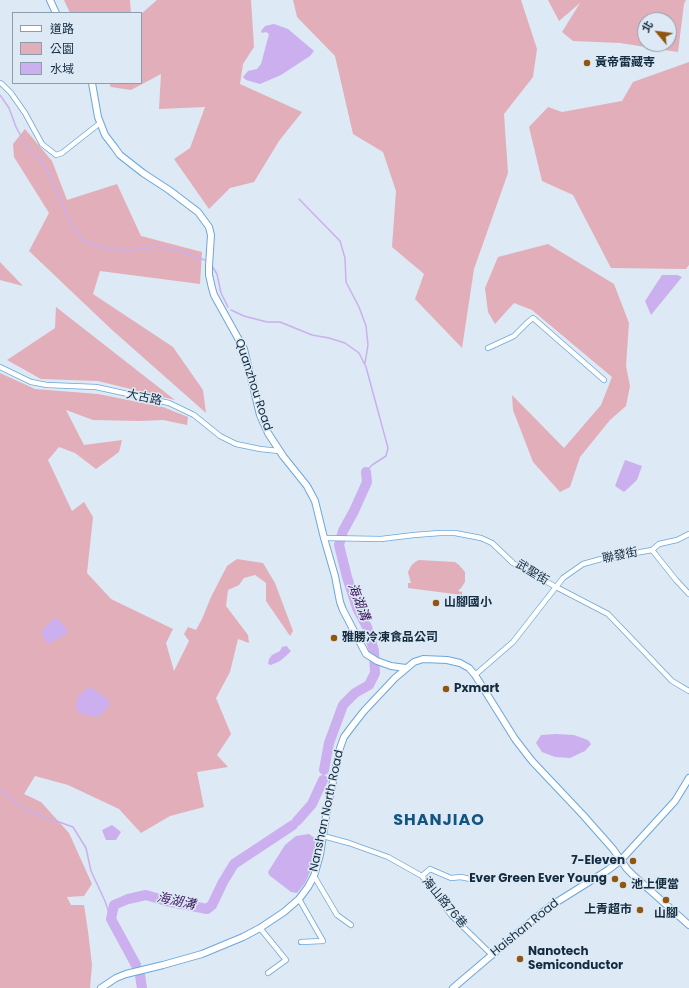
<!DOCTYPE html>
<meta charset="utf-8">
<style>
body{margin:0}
#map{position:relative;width:689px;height:988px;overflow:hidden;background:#dde9f4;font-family:Poppins,"Noto Sans TC",sans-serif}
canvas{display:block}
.legend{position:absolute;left:12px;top:12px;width:130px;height:72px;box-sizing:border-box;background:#dde9f4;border:1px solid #8c9dac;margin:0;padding:5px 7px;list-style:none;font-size:12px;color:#132c40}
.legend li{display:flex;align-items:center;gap:8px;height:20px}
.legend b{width:20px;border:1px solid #8c9dac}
.north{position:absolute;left:637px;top:12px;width:40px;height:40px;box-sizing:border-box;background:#dde9f4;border:1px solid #8c9dac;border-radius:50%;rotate:299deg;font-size:11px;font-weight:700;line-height:16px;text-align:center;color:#132c40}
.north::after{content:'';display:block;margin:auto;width:14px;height:18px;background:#8f560f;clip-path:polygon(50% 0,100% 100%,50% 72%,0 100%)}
</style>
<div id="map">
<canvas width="689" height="988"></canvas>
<ul class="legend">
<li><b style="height:5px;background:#fff"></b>道路</li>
<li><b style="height:11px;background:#e2aeb9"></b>公園</li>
<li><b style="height:11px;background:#cbafee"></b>水域</li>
</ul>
<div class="north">北</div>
</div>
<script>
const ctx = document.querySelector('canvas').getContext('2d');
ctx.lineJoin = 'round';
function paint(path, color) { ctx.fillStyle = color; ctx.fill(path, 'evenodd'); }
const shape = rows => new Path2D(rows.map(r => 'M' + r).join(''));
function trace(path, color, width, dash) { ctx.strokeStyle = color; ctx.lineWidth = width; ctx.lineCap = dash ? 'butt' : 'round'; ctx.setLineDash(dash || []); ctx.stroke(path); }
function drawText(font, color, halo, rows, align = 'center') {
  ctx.font = font + ' Poppins,"Noto Sans TC",sans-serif'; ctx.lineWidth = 3; ctx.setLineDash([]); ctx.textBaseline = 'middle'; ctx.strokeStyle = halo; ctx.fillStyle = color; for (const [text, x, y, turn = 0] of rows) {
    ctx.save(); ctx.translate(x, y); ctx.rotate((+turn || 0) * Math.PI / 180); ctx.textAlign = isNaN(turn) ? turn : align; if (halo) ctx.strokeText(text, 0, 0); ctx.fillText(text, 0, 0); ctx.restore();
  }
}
paint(shape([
 [64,0,130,0,131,13,70,13],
 [157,0,251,0,254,47,243,64,240,84,302,112,279,141,254,182,230,188,209,209,174,159,190,148,205,107,159,109,161,74,131,90,111,87,109,83,141,83,141,14],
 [293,0,521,0,537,49,533,77,504,114,508,173,474,269,462,348,415,299,424,274,392,247,396,191,383,152,353,134,335,56,297,17],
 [548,0,686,0,684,4,678,52,620,43,573,41,562,32,580,3,559,21],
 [645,20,669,20,669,44,645,44],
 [689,62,689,265,686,269,611,268,573,195,542,181,529,127,548,107,562,112,622,101,633,82],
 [25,129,52,161,67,200,117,184,141,236,202,252,200,284,100,271,93,294,173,347,203,390,206,413,111,329,29,251,49,213,14,157,13,144],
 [548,244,614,284,629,323,626,366,630,386,626,406,610,420,580,457,570,487,560,492,533,462,513,410,512,395,564,448,601,405,612,377,532,310,514,303,495,324,488,312,485,288,498,257],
 [0,262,23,286,0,280],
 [56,307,175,400,98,381,41,379,7,360,55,328],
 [0,373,35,389,98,394,163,407,188,417,187,425,163,420,139,421,93,420,66,410,84,445,122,440,119,452,96,469,75,453,59,447,48,460,72,511,84,502,93,517,87,573,111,599,173,629,166,643,174,671,189,641,184,634,188,627,196,630,202,619,211,597,227,566,237,559,263,563,275,583,293,631,290,636,266,601,266,583,255,575,244,578,239,585,228,590,226,606,248,635,249,643,238,639,230,672,216,698,231,734,217,755,228,767,197,772,204,807,170,816,141,833,119,809,68,785,35,776,24,794,41,802,69,833,92,884,84,896,67,897,71,905,84,905,88,931,92,965,90,988,0,988],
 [419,560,455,562,459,565,465,572,465,582,461,588,458,591,462,592,462,595,408,588,408,583,411,583,409,576,408,572,411,566,415,562]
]), '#e2aeb9');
paint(shape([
 [274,24,288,29,314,51,310,56,281,75,260,84,246,80,243,77,248,71,257,69,261,64,269,34,266,32,262,33,261,31,265,26],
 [662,275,677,275,682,277,651,315,645,301],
 [625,460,642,466,637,480,624,492,615,486],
 [53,617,61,622,67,629,68,633,48,644,44,639,42,634,44,628,50,623],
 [287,646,288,648,291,651,287,655,280,661,271,665,268,664,269,659,272,655,280,651,282,647],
 [90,687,109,700,109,706,98,717,84,715,76,709,77,697],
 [556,734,574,735,588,740,591,744,585,751,570,758,555,757,542,752,536,743,541,735],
 [112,825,121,832,116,840,106,840,102,830],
 [309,834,316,839,315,849,311,870,305,883,297,893,291,892,269,875,268,872,285,845,296,836]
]), '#cbafee');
trace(shape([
 [0,95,9,108,16,127,28,149,40,159,49,174,69,220,83,241,99,246,123,251,156,247,166,248,186,253,205,260],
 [299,199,340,241,345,258,346,282,359,307,366,326,368,345,365,363],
 [212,266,217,274,221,293,228,307],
 [231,310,244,316,267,322,280,322,312,335,329,338,345,343,359,353,366,367,388,448,386,456,372,465,366,472],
 [0,789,23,809,73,827,86,848,91,871,105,901,111,919]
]), '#cbafee', 1.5);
trace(shape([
 [324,770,329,743,343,705,355,693,369,685,375,673,374,651,367,627,357,608,347,577,339,545,343,531,354,511,367,482,366,472],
 [297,821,312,804,323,780],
 [136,965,111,919,114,905,128,899,146,895,166,901,207,909,212,905,223,882,234,864,293,825],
 [140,975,142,988]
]), '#cbafee', 10);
const street = shape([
 [0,83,2,84,11,93,25,113,42,144,56,155,62,153,100,123],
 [488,348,514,336,528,322,533,318,604,380],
 [0,367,31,382,47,385,96,387,169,403,194,415,220,436,236,444,260,449,279,451],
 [324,538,381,539,414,535,440,533,455,533,481,538,492,543,513,563,556,587,608,614,672,681,689,691],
 [652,550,676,580,689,594],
 [475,675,513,642,563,578,583,564,601,559,609,559,630,554,652,550,659,544,677,540,689,534],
 [323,836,349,843,388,857,422,876,451,915,492,955],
 [314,876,337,915,351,925],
 [422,876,430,869,451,878,461,877,470,879],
 [299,899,323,941,301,942],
 [260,928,286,960,268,973]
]);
const secondary = shape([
 [50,0,56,13],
 [92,83,98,117,105,135,115,148,120,155,143,173,169,190,198,212,209,227,211,235,209,266,209,275,212,288,214,295,244,349,260,415,268,433,283,456,307,486,315,501,324,538,335,576,340,602,343,610,366,654,377,661,391,666,406,668],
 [101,988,116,978,126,974,163,965,202,954,243,937,260,928,284,912,299,899,308,887,314,876,320,855,327,810,340,748,344,737,353,725,364,711,395,678,414,662,423,659,447,660,460,663,469,668,475,675,515,739,532,761,583,815,613,849,627,869,634,876,689,925],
 [453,988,533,920,552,905,608,870,621,860,675,801,689,778]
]);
trace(street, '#6ba7da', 6);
trace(secondary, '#6ba7da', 8);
trace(street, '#fff', 4.5);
trace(secondary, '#fff', 6);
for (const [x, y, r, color] of [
 [587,63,4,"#8f560f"],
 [436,603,4,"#8f560f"],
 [334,638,4,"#8f560f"],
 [446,689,4,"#8f560f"],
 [633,861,4,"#8f560f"],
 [615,879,4,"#8f560f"],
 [623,885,4,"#8f560f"],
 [666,900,4,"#8f560f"],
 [640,910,4,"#8f560f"],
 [520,959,4,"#8f560f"]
]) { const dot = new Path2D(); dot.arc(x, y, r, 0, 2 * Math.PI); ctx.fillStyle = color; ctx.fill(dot); trace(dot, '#dde9f4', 1.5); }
drawText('bold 12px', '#132c40', '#dde9f4', [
 ["黃帝雷藏寺",595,63],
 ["山腳國小",444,603],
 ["雅勝冷凍食品公司",342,638],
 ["Pxmart",454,689],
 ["7-Eleven",625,861,"right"],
 ["Ever Green Ever Young",607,879,"right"],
 ["池上便當",631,885],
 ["上青超市",632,910,"right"],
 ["山腳",666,914,"center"],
 ["Nanotech",528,952],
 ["Semiconductor",528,966]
], 'left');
drawText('12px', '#132c40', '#dde9f4', [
 ["Quanzhou Road",253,385,72],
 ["大古路",144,398,12],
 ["聯發街",620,556,-11],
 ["武聖街",532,573,31],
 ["Nanshan North Road",327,811,-78],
 ["海山路76巷",444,903,50],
 ["Haishan Road",525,928,-39]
]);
drawText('italic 13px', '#3f1960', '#dde9f4', [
 ["海湖溝",358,602,69],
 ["海湖溝",176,902,12]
]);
ctx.letterSpacing = '1px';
drawText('bold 16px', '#145481', '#dde9f4', [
 ["SHANJIAO",439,821]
]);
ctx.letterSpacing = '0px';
</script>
